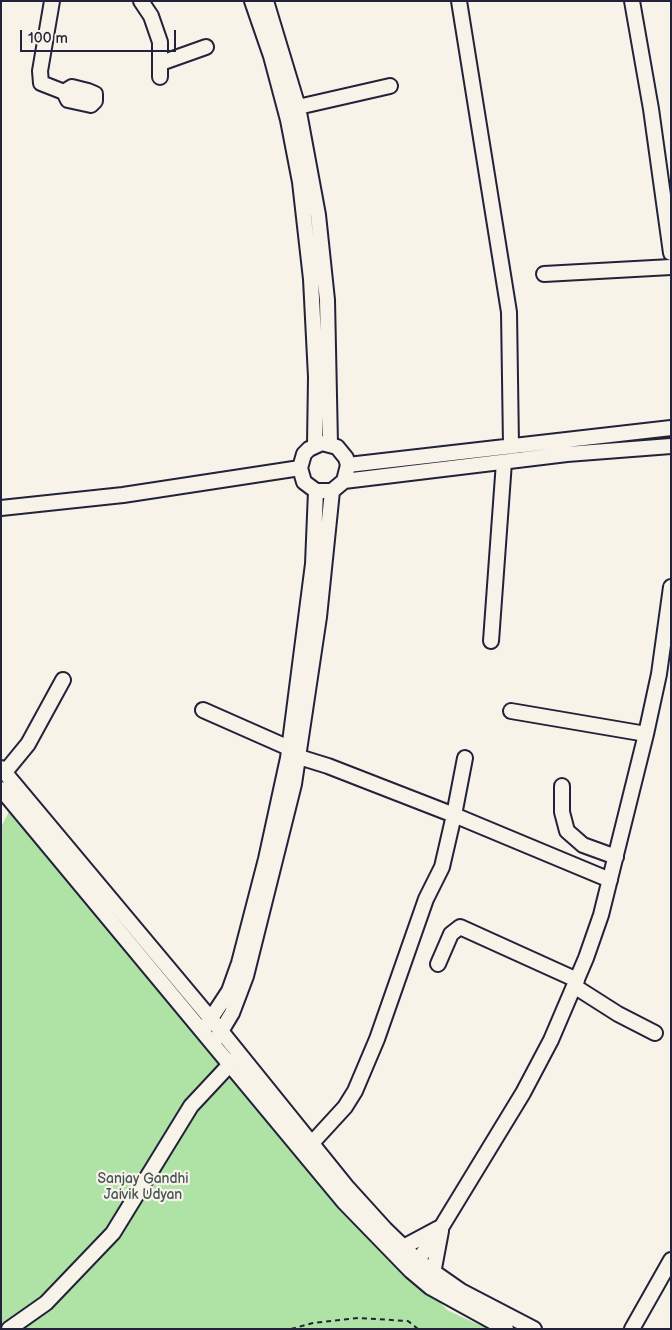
<!DOCTYPE html>
<style>
body{margin:0}
#map{position:relative;width:672px;height:1330px;overflow:hidden;background:#f7f3e8;font-family:"Balsamiq Sans",sans-serif}
canvas{display:block}
.frame{position:absolute;inset:0;border:2px solid #22223b;pointer-events:none}
.scale{position:absolute;left:20px;top:30px;width:156px;height:22px;box-sizing:border-box;border:2px solid #22223b;border-top:0;padding-left:6px;font-size:15px;line-height:18px;white-space:nowrap;color:#22223b;-webkit-text-stroke:4px #f7f3e8;paint-order:stroke}
</style>
<div id="map">
<canvas width="672" height="1330"></canvas>
<div class="frame"></div>
<div class="scale">100 m</div>
</div>
<script>
const ctx = document.querySelector('canvas').getContext('2d');
ctx.lineJoin = 'round';
function paint(path, color) { ctx.fillStyle = color; ctx.fill(path, 'evenodd'); }
const shape = rows => new Path2D(rows.map(r => 'M' + r).join(''));
function trace(path, color, width, dash) { ctx.strokeStyle = color; ctx.lineWidth = width; ctx.lineCap = dash ? 'butt' : 'round'; ctx.setLineDash(dash || []); ctx.stroke(path); }
function drawText(font, color, halo, rows, align = 'center') {
  ctx.font = font + ' "Balsamiq Sans",sans-serif'; ctx.lineWidth = 4.5; ctx.setLineDash([]); ctx.textBaseline = 'middle'; ctx.strokeStyle = halo; ctx.fillStyle = color; for (const [text, x, y, turn = 0] of rows) {
    ctx.save(); ctx.translate(x, y); ctx.rotate((+turn || 0) * Math.PI / 180); ctx.textAlign = isNaN(turn) ? turn : align; if (halo) ctx.strokeText(text, 0, 0); ctx.fillText(text, 0, 0); ctx.restore();
  }
}
paint(shape([
 [11,808,290,1140,447,1310,488,1329,1,1329,1,827]
]), '#afe3a5');
const minor = shape([
 [52,1,40,71,41,83,64,92,68,100,91,105,95,101,95,94,88,91,72,87,64,92],
 [141,1,151,16,160,42,160,77],
 [252,1,271,56,288,120,300,182,311,279,316,377,315,445],
 [266,1,298,107,318,215,327,300,330,444],
 [459,1,509,312,511,445],
 [632,1,651,109,671,253],
 [161,63,206,47],
 [298,107,390,86],
 [544,274,671,267],
 [348,465,671,428],
 [344,481,348,465,346,458,337,447,322,443,309,449,304,454,300,468,304,482,316,491,332,491,344,481,567,454,671,446],
 [1,508,123,495,300,468],
 [491,641,504,462],
 [203,710,289,748],
 [511,711,646,734],
 [299,757,328,766,454,815,610,880],
 [1,768,221,1031,346,1186,385,1229,418,1261,461,1291,534,1329],
 [5,772,28,744,63,680],
 [562,786,562,812,567,831,583,845,616,857],
 [1,789,344,1202,411,1271,430,1287,506,1329],
 [438,964,451,934,460,927,577,980],
 [574,986,618,1014,655,1033],
 [206,1026,229,991,239,963,266,859,288,758,313,564,316,491],
 [217,1038,232,1013,246,976,294,784,319,617,332,491],
 [312,1143,345,1107,355,1091,377,1039,426,899,442,867,454,815,465,758],
 [396,1251,439,1228],
 [414,1266,442,1226,523,1093,551,1040,586,958,601,915,646,734,659,674,671,587],
 [432,1279,441,1231],
 [9,1329,46,1303,113,1233,191,1106,234,1060],
 [632,1329,671,1260]
]);
trace(minor, '#22223b', 18);
trace(shape([
 [291,1329,313,1323,358,1318,408,1321,418,1329]
]), '#22223b', 2, [5, 4]);
trace(minor, '#f7f3e8', 14);
drawText('14px', '#455256', '#f7f3e8', [
 ["Sanjay Gandhi",143,1179],
 ["Jaivik Udyan",143,1195]
]);
</script>
